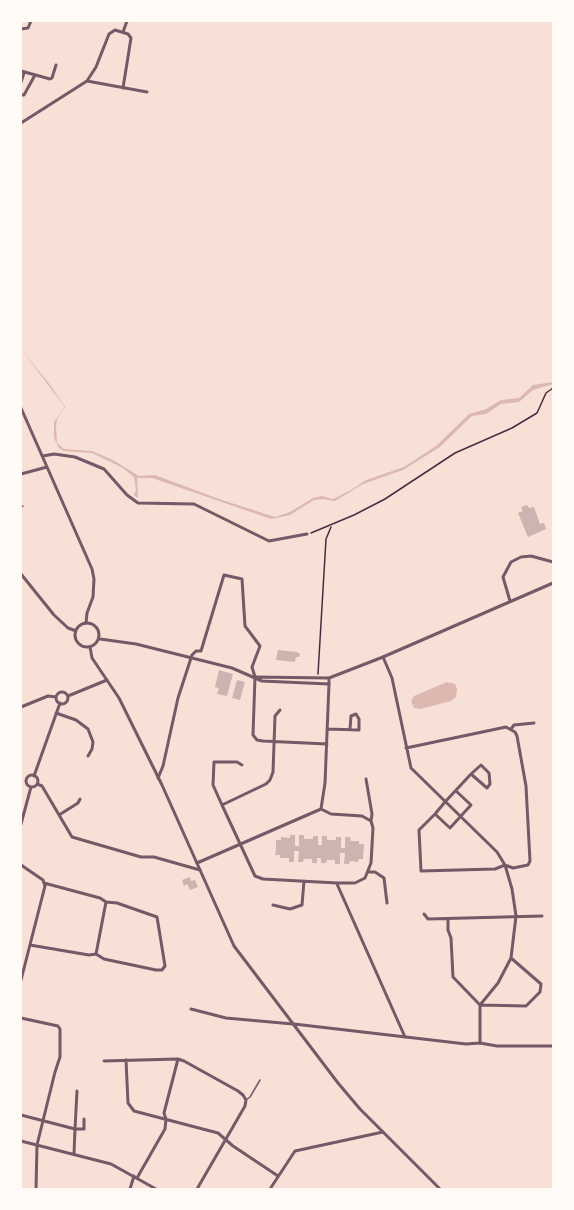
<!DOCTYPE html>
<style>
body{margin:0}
#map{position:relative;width:574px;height:1210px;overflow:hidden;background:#f7e1d7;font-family:"Alegreya Sans",sans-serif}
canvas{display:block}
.frame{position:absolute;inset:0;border:22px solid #fffaf5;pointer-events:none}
</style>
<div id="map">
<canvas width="574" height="1210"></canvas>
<div class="frame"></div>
</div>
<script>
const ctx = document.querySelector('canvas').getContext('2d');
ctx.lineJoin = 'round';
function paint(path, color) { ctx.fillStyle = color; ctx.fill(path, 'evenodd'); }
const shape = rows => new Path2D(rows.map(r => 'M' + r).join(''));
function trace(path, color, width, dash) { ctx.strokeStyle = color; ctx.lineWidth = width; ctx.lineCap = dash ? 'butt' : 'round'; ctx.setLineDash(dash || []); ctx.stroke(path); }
paint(shape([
 [21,349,51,386,65,407,57,419,56,426,57,443,64,449,92,451,113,460,139,476,155,475,219,499,275,517,290,512,313,498,322,496,333,499,351,490,366,480,404,467,436,446,469,414,486,409,501,400,519,398,533,385,553,382,553,384,533,390,519,402,501,404,486,414,472,416,440,447,403,470,363,484,335,501,323,499,314,500,290,515,271,519,152,478,137,478,138,498,134,495,136,490,134,477,123,468,92,453,64,451,59,448,54,438,54,422,64,408,64,406],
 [447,682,455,684,457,689,456,697,451,701,420,709,414,708,411,701,414,696]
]), '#dcb8b0');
paint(shape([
 [527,505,529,508,534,507,540,524,544,523,546,529,528,537,518,513,523,511,521,507],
 [278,650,297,652,300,654,299,657,296,657,295,662,276,660],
 [219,670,233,674,227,696,217,694,219,688,215,687],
 [237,680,245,682,240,700,232,698],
 [290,835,295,835,295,846,299,846,299,835,304,835,304,839,313,839,313,836,318,836,318,845,322,845,322,836,327,836,327,840,336,840,336,837,341,837,341,848,345,848,345,837,350,837,351,841,359,841,359,844,364,844,363,859,359,859,358,862,350,861,349,864,344,864,345,853,340,853,340,864,335,864,335,860,327,860,326,863,321,863,321,858,317,858,317,863,312,863,312,859,304,859,303,862,298,862,299,851,294,851,294,862,289,862,289,858,280,858,280,855,275,855,276,850,276,840,281,840,281,837,290,838],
 [190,877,191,881,195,880,198,887,190,890,187,884,184,886,182,880]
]), '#ccb4b1');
trace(shape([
 [311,533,354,515,385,499,455,453,512,428,537,413,546,393,553,388],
 [318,674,326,539,331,527]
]), '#4a2c40', 1.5);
trace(shape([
 [21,507,23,506],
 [246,1100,250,1097,260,1080]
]), '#755966', 1.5);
trace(shape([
 [21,29,28,28,31,21],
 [123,32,127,21],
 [21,71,50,79,52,78,56,65],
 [87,81,147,92],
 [21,82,24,73],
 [21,95,24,95,35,75],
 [21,123,87,81,96,67,109,34,115,30,128,34,131,38,123,88],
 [21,408,92,569,94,579,93,597,87,613,86,623],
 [43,456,54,454,75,457,104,469,127,495,138,503,194,504,269,541,307,534],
 [21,474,47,467],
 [383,657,392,678,411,768,497,852,505,865,512,889,516,916,511,958,498,983,480,1005,480,1043],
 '56 698a6 6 0 1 1 12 0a6 6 0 1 1-12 0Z',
 [68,696,107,680],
 [21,707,48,696,56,697],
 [280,710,275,716,273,772,270,780,266,784,222,805,255,876,263,879,337,883,355,883,365,878,371,863,373,828,371,821,362,816,331,814,321,809],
 [56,713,76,720,88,729,93,742,92,749,88,756],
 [328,729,359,730,359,719,356,714,351,716,350,729],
 [511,729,514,725,534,723],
 [406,748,506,727,515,732,517,736,526,786,530,861,528,865,513,868,505,865,495,869,421,871,419,830,435,814,445,802,471,774,481,765,489,773,490,784,487,788,471,774],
 '26 781a6 6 0 1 1 12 0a6 6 0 1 1-12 0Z',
 [34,776,60,703],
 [158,778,163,766,178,698,192,655,196,651,201,651,224,575,242,579,245,626,260,646,252,667,255,677,253,735,257,740,263,741,327,744],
 [366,779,372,814,371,821],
 [37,784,42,786,72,837,141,857,154,857,200,870],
 [222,805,213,785,214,762,237,762,242,765],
 [435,814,450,828,471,805,456,791],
 [59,815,78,803,80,799],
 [21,824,31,787],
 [197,863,321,809,325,783,329,684],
 [21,865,43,880,45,886,21,980],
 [368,872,375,872,384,878,387,903],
 [337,884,405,1037],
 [273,905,290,909,302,905,304,881],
 [424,914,428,919,542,916],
 [448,919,448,930,451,938,453,977,480,1005],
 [30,945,89,955,96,954,104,959,156,970,162,970,165,966,157,917,117,903,106,902,100,898,44,883],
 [96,954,106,902],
 [480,1005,526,1006,540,992,541,984,511,958],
 [191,1009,226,1018,293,1024],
 [21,1018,58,1026,60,1029,60,1057,55,1072,37,1145,36,1189],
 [126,1060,128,1103,134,1111,218,1133,233,1146,278,1176],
 [104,1061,177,1059],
 [77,1091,75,1129,84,1129,84,1119],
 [21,1115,75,1129,74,1154],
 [21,1141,111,1164,156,1189],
 [137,1178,165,1129,166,1119,164,1113,178,1059,184,1061,238,1091,243,1095,246,1100,245,1106,197,1189],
 [130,1189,134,1176],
 [270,1189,295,1151,383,1132]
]), '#755966', 3);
trace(shape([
 [21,574,54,615,68,628,76,631],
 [510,601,503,577,511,562,521,557,531,556,553,562],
 '75 635a12 12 0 1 1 24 0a12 12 0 1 1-24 0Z',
 [100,639,136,644,232,668,262,681,329,684,329,679],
 [90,647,92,658,119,698,162,785,234,946,338,1083,360,1109,440,1189],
 [255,677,329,678,383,657,553,583],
 [294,1024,466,1044,480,1043,497,1046,553,1046]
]), '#755966', 3);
</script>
